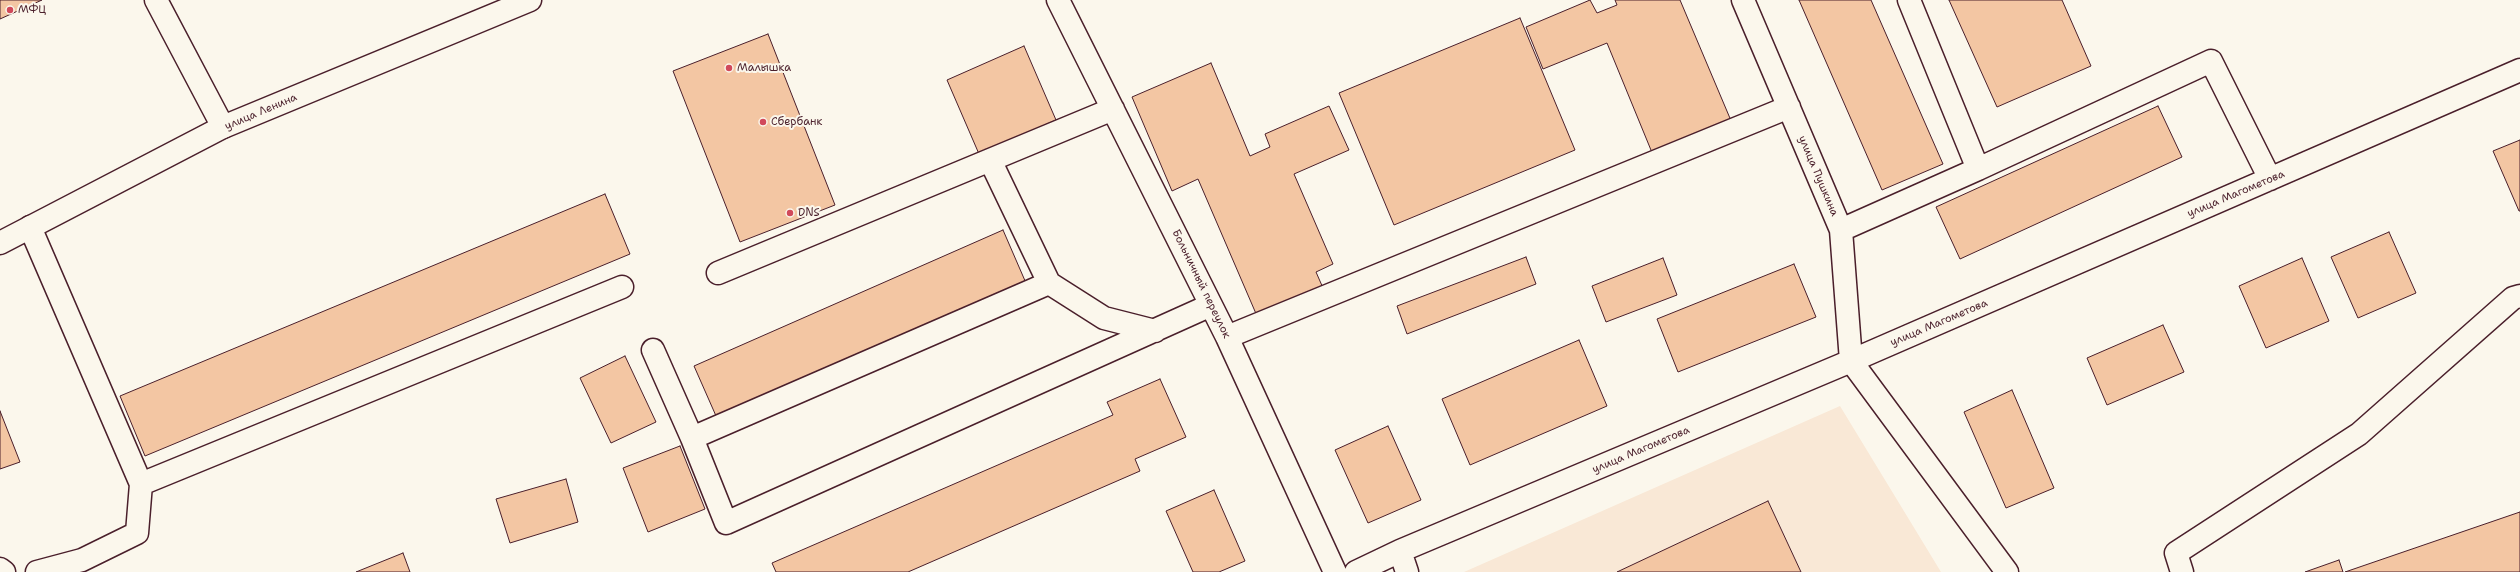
<!DOCTYPE html>
<meta charset="utf-8">
<style>
body{margin:0}
canvas{display:block;background:#fbf7ec}
</style>
<canvas width="2520" height="572"></canvas>
<script>
const ctx = document.querySelector('canvas').getContext('2d');
ctx.lineJoin = 'round';
function paint(path, color) { ctx.fillStyle = color; ctx.fill(path, 'evenodd'); }
const shape = rows => new Path2D(rows.map(r => 'M' + r).join(''));
function trace(path, color, width, dash) { ctx.strokeStyle = color; ctx.lineWidth = width; ctx.lineCap = dash ? 'butt' : 'round'; ctx.setLineDash(dash || []); ctx.stroke(path); }
function drawText(font, color, halo, rows, align = 'center') {
  ctx.font = font + ' "Shantell Sans",sans-serif'; ctx.lineWidth = 4; ctx.setLineDash([]); ctx.textBaseline = 'middle'; ctx.strokeStyle = halo; ctx.fillStyle = color; for (const [text, x, y, turn = 0] of rows) {
    ctx.save(); ctx.translate(x, y); ctx.rotate((+turn || 0) * Math.PI / 180); ctx.textAlign = isNaN(turn) ? turn : align; if (halo) ctx.strokeText(text, 0, 0); ctx.fillText(text, 0, 0); ctx.restore();
  }
}
paint(shape([
 [1840,406,1941,572,1464,572]
]), '#f9e8d6');
const building = shape([
 [0,0,42,0,0,19,0,0],
 [1590,0,1597,13,1617,5,1615,0,1680,0,1732,123,1653,155,1607,43,1543,69,1526,27,1590,0],
 [1799,0,1871,0,1943,164,1882,190,1799,0],
 [1949,0,2062,0,2091,66,1997,107,1949,0],
 [1520,18,1575,150,1394,225,1339,93,1520,18],
 [768,34,835,205,740,242,673,71,768,34],
 [1024,46,1056,120,979,154,947,80,1024,46],
 [1211,63,1250,156,1270,147,1265,134,1329,106,1349,150,1294,174,1333,264,1316,272,1323,288,1257,316,1198,179,1172,191,1132,97,1211,63],
 [2158,106,2182,157,1960,259,1936,207,2158,106],
 [2520,140,2520,211,2519,211,2493,151,2520,140],
 [605,194,630,254,145,456,120,396,605,194],
 [1003,230,1029,290,720,425,694,366,1003,230],
 [2389,232,2416,293,2358,318,2331,257,2389,232],
 [1526,257,1536,284,1407,334,1397,306,1526,257],
 [1663,258,1677,295,1606,322,1592,286,1663,258],
 [2302,258,2329,321,2266,348,2239,286,2302,258],
 [1794,264,1816,317,1678,372,1657,319,1794,264],
 [2163,325,2184,372,2107,405,2087,358,2163,325],
 [1579,340,1607,406,1470,465,1442,399,1579,340],
 [625,356,656,422,611,443,580,378,625,356],
 [1160,379,1186,437,1135,459,1140,471,908,572,776,572,772,563,1113,415,1107,402,1160,379],
 [2012,390,2054,488,2006,508,1964,412,2012,390],
 [0,411,20,462,0,469,0,411],
 [1388,426,1421,500,1368,523,1335,450,1388,426],
 [680,446,705,509,648,532,623,468,680,446],
 [566,479,578,522,510,543,496,499,566,479],
 [1214,490,1245,561,1219,572,1193,572,1166,511,1214,490],
 [1768,501,1801,572,1617,572,1768,501],
 [2520,512,2520,572,2345,572,2520,512],
 [403,553,410,572,356,572,403,553],
 [2339,560,2343,572,2305,572,2339,560]
]);
paint(building, '#f3c6a3');
trace(building, '#4a1f2b', 1);
const minor = shape([
 [156,0,223,127],
 [1058,0,1227,337,1335,572],
 [1743,0,1841,230,1851,361,2007,572],
 [1978,169,2211,61,2270,179],
 [30,227,141,484,137,533,82,560,37,572],
 [1841,230,1978,169,1909,0],
 [718,273,1113,109],
 [1049,283,1104,318,1155,331],
 [1227,337,1789,107],
 [653,350,692,438,1049,283,990,160],
 [692,438,726,523,1211,305],
 [141,484,622,287],
 [1400,551,1407,572],
 [0,569,4,572],
 [1356,572,1400,551,1851,361,2520,70],
 [2182,572,2176,553,2359,434,2513,298,2520,296]
]);
const major = shape([
 [0,243,223,127,530,0]
]);
trace(minor, '#4a1f2b', 25);
trace(major, '#4a1f2b', 25);
trace(minor, '#fbf7ec', 22);
trace(major, '#fbf7ec', 22);
for (const [x, y, r, color] of [
 [10,10,4,"#d1495b"],
 [729,68,4,"#d1495b"],
 [763,122,4,"#d1495b"],
 [790,213,4,"#d1495b"]
]) { const dot = new Path2D(); dot.arc(x, y, r, 0, 2 * Math.PI); ctx.fillStyle = color; ctx.fill(dot); trace(dot, '#fbf7ec', 1.5); }
drawText('11px', '#4a1f2b', '#fbf7ec', [
 ["МФЦ",18,10],
 ["Малышка",737,68],
 ["Сбербанк",771,122],
 ["DNS",798,213]
], 'left');
drawText('11px', '#4a1f2b', '#fbf7ec', [
 ["улица Ленина",261,112,-23],
 ["улица Пушкина",1818,176,67],
 ["улица Магометова",2236,194,-23],
 ["Больничный переулок",1201,284,64],
 ["улица Магометова",1939,323,-23],
 ["улица Магометова",1641,450,-23]
]);
</script>
